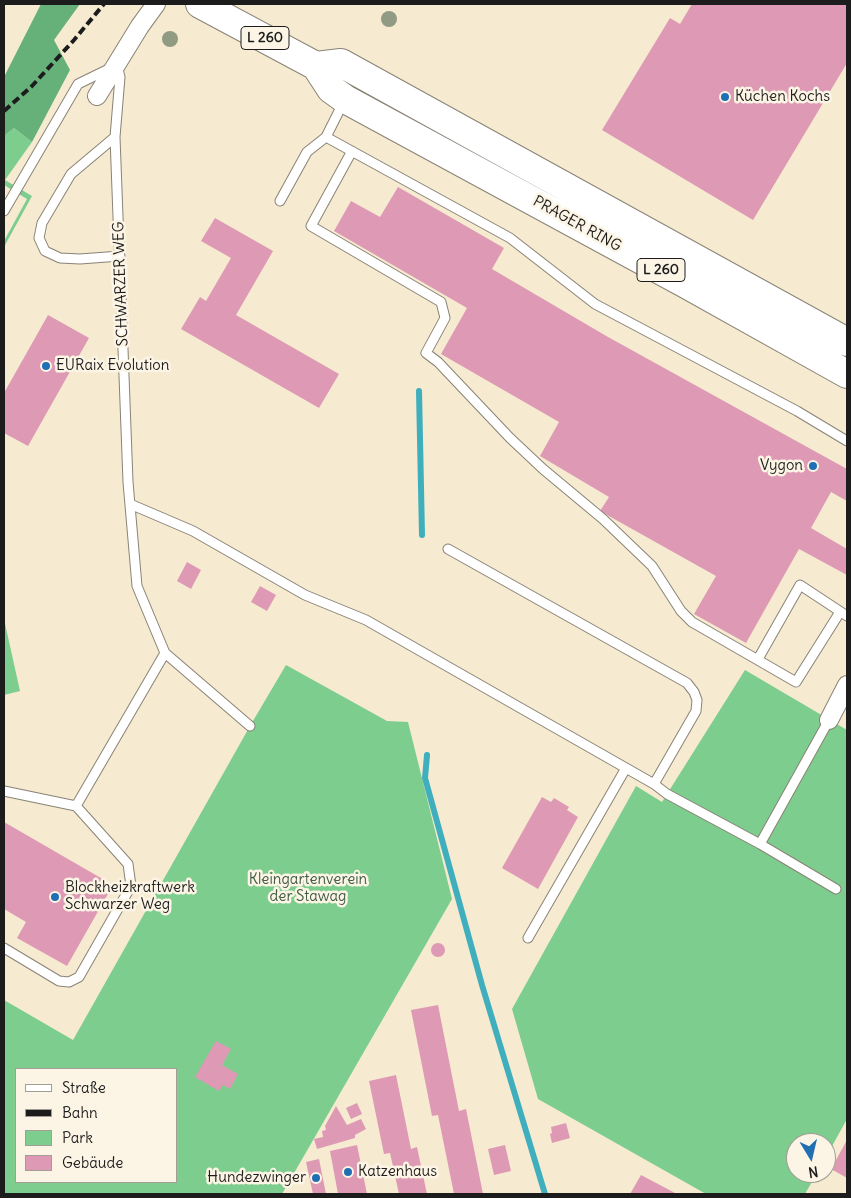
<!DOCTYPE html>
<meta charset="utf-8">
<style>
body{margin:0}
#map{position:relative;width:851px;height:1198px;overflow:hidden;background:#f6ead1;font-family:Delius,sans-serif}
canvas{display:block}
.frame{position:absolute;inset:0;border:5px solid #1c1c1c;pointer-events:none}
.legend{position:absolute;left:15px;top:1068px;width:162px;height:115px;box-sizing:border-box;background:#fcf5e5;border:1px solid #a29e95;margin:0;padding:6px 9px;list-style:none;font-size:15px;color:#1c1c1c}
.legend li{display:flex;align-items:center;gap:10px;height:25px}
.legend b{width:25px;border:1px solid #a29e95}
.north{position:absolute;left:786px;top:1133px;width:50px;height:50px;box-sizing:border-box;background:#fcf5e5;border:1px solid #a29e95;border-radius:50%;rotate:171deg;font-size:14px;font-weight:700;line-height:20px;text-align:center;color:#1c1c1c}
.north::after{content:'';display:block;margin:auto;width:18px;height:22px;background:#1f6fb2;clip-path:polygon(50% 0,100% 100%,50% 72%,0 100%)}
</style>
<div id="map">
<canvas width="851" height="1198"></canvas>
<div class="frame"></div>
<ul class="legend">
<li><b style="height:6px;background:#fff"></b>Straße</li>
<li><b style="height:6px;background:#1c1c1c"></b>Bahn</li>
<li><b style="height:14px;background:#7dcd8e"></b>Park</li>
<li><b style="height:14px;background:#de9ab4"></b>Gebäude</li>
</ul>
<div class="north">N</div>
</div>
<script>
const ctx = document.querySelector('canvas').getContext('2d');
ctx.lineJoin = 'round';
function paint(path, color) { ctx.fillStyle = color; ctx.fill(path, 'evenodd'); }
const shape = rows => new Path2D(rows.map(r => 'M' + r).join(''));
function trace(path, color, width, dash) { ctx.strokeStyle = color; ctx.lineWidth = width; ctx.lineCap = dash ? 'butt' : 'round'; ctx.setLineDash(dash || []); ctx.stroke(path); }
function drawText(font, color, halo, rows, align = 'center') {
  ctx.font = font + ' Delius,sans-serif'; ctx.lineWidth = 5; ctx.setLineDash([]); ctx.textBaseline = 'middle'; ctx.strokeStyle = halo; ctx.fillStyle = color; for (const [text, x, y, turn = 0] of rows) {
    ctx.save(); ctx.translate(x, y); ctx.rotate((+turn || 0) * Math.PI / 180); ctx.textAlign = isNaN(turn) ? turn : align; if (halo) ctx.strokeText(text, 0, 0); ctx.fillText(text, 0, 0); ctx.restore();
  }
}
paint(shape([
 [14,128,32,142,5,180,32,196,4,247,4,241,27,199,4,185,4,136],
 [4,619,20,691,4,695],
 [286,665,387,721,408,722,452,899,282,1194,4,1194,4,1000,73,1040,250,726],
 [16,1069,176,1069,176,1182,16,1182],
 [745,670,847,730,847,1119,826,1157,826,1143,796,1143,796,1173,817,1173,805,1194,706,1194,538,1099,512,1009,636,786,662,802]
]), '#7dcd8e');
paint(shape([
 [41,4,80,4,54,40,70,70,32,142,14,128,4,136,4,77]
]), '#66b079');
trace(shape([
 [419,391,422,535],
 [427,755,425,778,482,985,545,1194]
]), '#40afbd', 6);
paint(shape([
 [692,4,847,4,847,63,753,220,602,130,670,18,680,24],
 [398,187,504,248,492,269,608,337,847,469,847,501,831,492,811,528,847,549,847,575,799,549,746,643,694,614,716,576,600,511,609,497,540,456,559,422,441,354,467,308,334,231,351,201,380,217],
 [215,218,273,251,236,315,339,374,319,408,181,329,200,297,206,301,231,258,201,241],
 [48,315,89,338,28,446,4,433,4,393],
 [187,562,201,570,191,589,177,581],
 [260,586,276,595,267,611,251,602],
 [542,797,551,802,554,798,569,807,567,810,578,817,538,889,502,868],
 [4,822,113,885,67,966,17,938,26,922,4,909],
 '431 950a7 7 0 1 1 14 0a7 7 0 1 1-14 0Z',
 [438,1005,459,1111,466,1109,483,1194,454,1194,438,1115,432,1116,411,1010],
 [216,1041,231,1049,222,1065,238,1074,230,1089,223,1085,219,1091,195,1077],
 [396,1075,411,1149,417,1147,427,1194,399,1194,390,1153,384,1154,369,1081],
 [357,1103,362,1114,351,1119,346,1108],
 [336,1106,347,1125,361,1119,366,1129,355,1135,355,1138,317,1149,314,1139,323,1137,322,1131,326,1130,325,1126],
 [566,1123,570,1138,552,1143,550,1134,552,1133,551,1127],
 [847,1140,847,1178,831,1169],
 [357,1145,367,1194,338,1194,330,1151],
 [505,1145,511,1171,494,1175,488,1149],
 [319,1159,326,1194,313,1194,306,1162],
 [641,1175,677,1194,630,1194]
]), '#de9ab4');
const lane = shape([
 [344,101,326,137,510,238,595,304,797,411,847,441],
 [115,137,71,174,42,223,39,238,45,251,60,258,80,259,120,256],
 [352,151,311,226,441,302,445,318,426,353,438,362,510,438,543,469,603,519,652,566,681,611,692,622,796,682,840,612],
 [280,201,307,152,326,137],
 [4,211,78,84,117,65,120,77,115,137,128,482,137,586,165,653,250,726],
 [130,504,193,531,305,595,366,620,654,784,667,794,760,844,836,889],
 [448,549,687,683,694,692,697,700,696,711,654,784],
 [758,659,800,585,847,616],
 [4,791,76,806,128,864,131,886,79,977,69,982,59,981,4,948],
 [76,806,165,653],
 [760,844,829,720],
 [528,938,626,768]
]);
const street = shape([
 [97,96,140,26,156,4],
 [829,720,847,685]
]);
const primary = shape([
 [200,4,316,66,331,89,345,99,686,284,847,374],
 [316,66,341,63,847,342]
]);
trace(lane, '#898376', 11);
trace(street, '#898376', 20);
trace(primary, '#898376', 30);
trace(lane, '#fff', 9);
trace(street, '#fff', 18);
trace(primary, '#fff', 28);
trace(shape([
 [4,111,32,86,74,40,104,4]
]), '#1c1c1c', 4, [8, 4]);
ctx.fillStyle = '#919b83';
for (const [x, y] of [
 [389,19],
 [170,39]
]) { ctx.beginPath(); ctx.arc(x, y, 8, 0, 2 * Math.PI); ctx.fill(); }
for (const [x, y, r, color] of [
 [725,97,5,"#1f6fb2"],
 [46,366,5,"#1f6fb2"],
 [813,466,5,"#1f6fb2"],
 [55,897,5,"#1f6fb2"],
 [348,1172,5,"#1f6fb2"],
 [316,1178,5,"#1f6fb2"]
]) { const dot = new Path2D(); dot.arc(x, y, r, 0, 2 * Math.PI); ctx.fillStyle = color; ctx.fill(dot); trace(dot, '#fcf5e5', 2); }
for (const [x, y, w] of [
 [265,38,48],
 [661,270,48]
]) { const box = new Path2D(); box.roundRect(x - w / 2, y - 11.5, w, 23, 4); ctx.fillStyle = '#fcf5e5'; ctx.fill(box); trace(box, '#1c1c1c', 1); }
drawText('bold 14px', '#1c1c1c', null, [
 ["L 260",265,38],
 ["L 260",661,270]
]);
drawText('15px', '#1c1c1c', '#fcf5e5', [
 ["Küchen Kochs",735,97],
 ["EURaix Evolution",56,366],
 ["Vygon",803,466,"right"],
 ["Blockheizkraftwerk",65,888],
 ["Schwarzer Weg",65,905],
 ["Katzenhaus",358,1172],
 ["Hundezwinger",306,1178,"right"]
], 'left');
drawText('15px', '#1c1c1c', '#fcf5e5', [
 ["PRAGER RING",577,224,29],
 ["SCHWARZER WEG",121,284,-92]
]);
drawText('15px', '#3e5a44', '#fcf5e5', [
 ["Kleingartenverein",308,880],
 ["der Stawag",308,897]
]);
</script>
